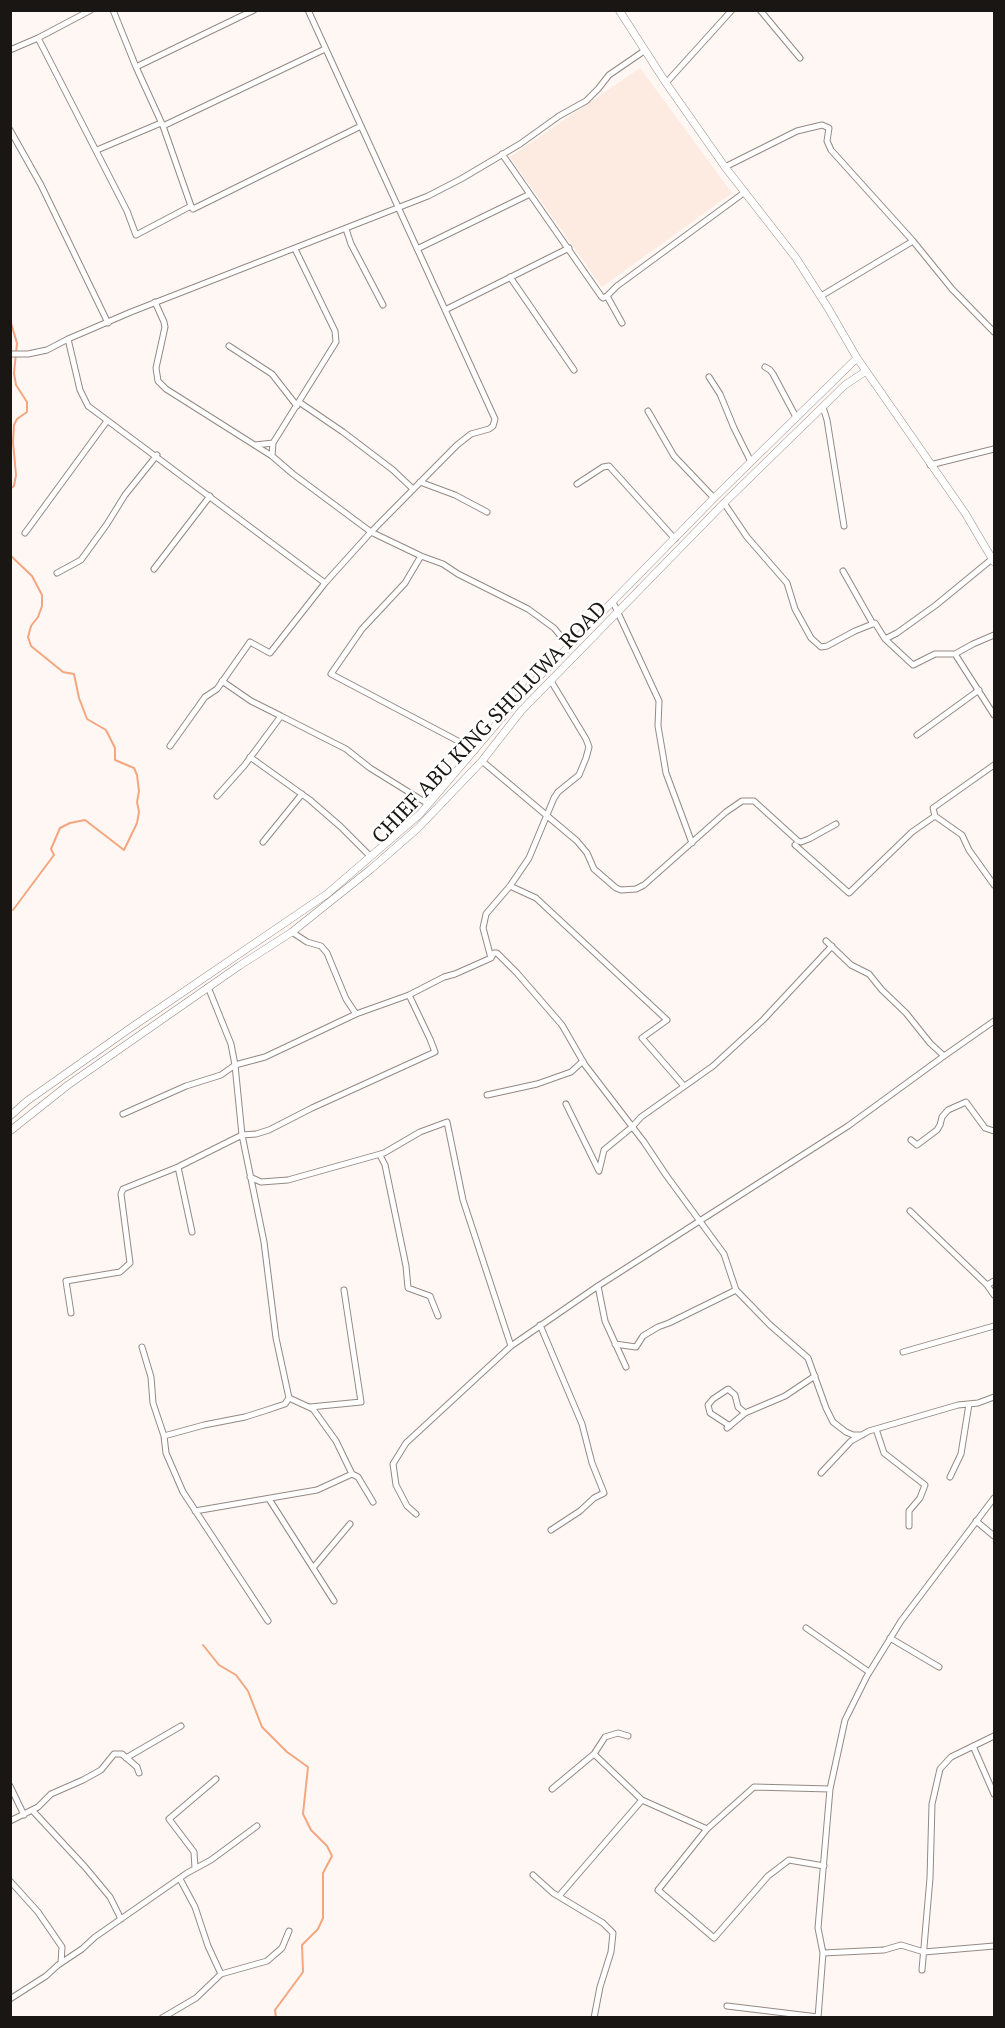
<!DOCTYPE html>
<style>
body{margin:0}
#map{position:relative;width:1005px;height:2028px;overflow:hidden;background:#fff7f4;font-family:"PT Serif",serif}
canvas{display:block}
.frame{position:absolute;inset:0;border:12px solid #1a1614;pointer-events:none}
</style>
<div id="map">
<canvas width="1005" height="2028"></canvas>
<div class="frame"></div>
</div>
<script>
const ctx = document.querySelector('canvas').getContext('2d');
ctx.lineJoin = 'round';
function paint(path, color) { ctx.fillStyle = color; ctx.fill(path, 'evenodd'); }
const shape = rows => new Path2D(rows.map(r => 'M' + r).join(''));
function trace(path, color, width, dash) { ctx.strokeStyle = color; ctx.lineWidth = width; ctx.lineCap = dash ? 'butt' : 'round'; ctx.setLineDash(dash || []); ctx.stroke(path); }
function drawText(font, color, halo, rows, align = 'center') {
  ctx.font = font + ' "PT Serif",serif'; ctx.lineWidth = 5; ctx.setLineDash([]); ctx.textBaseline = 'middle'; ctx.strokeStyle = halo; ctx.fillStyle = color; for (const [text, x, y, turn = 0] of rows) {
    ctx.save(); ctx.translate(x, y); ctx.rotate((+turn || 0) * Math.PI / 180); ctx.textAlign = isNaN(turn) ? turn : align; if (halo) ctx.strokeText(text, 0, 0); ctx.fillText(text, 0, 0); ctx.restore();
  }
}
paint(shape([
 [640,68,732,193,602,287,510,157]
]), '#fdeae0');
trace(shape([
 [10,320,17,343,14,373,16,385,27,402,27,412,17,419,14,425,13,442,16,475,14,486,10,489],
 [10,555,32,576,42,595,42,606,38,617,31,626,28,637,31,646,63,672,74,674,79,698,87,719,106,730,115,748,115,760,134,768,137,775,139,791,137,802,139,812,137,823,124,850,85,820,70,823,60,828,51,849,54,855,13,910],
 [203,1645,219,1665,236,1675,248,1691,262,1727,287,1752,308,1767,303,1814,311,1830,327,1846,332,1856,323,1873,323,1918,318,1929,302,1945,303,1972,275,2010,276,2018]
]), '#f4a67f', 2);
const minor = shape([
 [113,10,136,67,163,126,191,206,193,209,361,126],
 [760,10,800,58],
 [38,38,127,211,136,235,191,206],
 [10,50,38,38,91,10],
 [136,67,254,10],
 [666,83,732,10],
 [163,126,325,49],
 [10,130,41,185,108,323],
 [97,150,161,123],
 [502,154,601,296,603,298,607,296,622,323],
 [725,167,797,131,822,125,829,128,827,141,831,150,913,241,952,289,994,332],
 [346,229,351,244,383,305],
 [417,249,530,194],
 [510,277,574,370],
 [607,296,617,286,745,192],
 [821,296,913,241],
 [155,302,164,322,165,327,156,368,158,381,166,389,272,456,293,474,371,532,421,556,443,564,458,574,528,609,554,628,569,646],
 [445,310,569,248],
 [68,339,80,390,88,406,325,583],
 [229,346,272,374,297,406],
 [10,354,28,354,47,350,68,339,131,312,428,196,461,179,520,144,559,116,586,101,598,89,609,75,644,51],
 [765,367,770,370,773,374,796,417],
 [709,377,720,394,734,428,751,462],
 [299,402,343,432,393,470,413,489],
 [823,407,827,420,844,526],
 [648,411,674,456,714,498],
 [255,445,273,443],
 [272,456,273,443,336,342,335,331,295,249],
 [930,465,994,449],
 [420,482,455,495,487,512],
 [577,484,603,467,609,466,675,539],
 [724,503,747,537,787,583,795,609,811,638,821,647,827,646,855,631,875,623,885,639,897,633,936,605,992,559],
 [25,533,107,421],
 [421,556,405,583,362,629,331,674,475,750],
 [154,569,210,496],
 [843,571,873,624],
 [57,573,81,560,107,524,125,495,157,455],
 [613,602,659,701,658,726,666,773,692,843],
 [885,639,913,665,935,654,955,654,973,644,994,635],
 [955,654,994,715],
 [281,716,346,749,370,768,428,804],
 [917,735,979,690],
 [170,746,205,697,217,689,250,642,270,653,325,583,371,532,457,445,471,434,489,429,493,426,495,419,308,10],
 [250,757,310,800,341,827,370,856],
 [482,761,577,841,587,853,594,869,616,888,621,890,636,889,644,885,726,812,742,801,754,801,798,841,801,842,809,839,836,824],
 [994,765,933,808,935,816,962,835,969,850,994,885],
 [217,796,244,766,281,716,251,701,222,681],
 [263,842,302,794],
 [795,845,849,893,912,832,935,816],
 [510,886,536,898,667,1020,642,1038,684,1086],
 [292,932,307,942,321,946,327,953,346,999,356,1014],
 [826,941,851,965,869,974,882,990,906,1013,930,1043,944,1056],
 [491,958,483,928,486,914,510,886,529,858,554,798,558,792,579,775,586,758,589,747,586,739,551,681],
 [487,1095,537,1084,571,1072,583,1061],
 [566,1104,599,1171,604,1150,632,1127,641,1117,713,1066,763,1020,832,946],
 [123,1114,186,1086,221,1075,235,1065,265,1057,356,1014,409,995,444,977,455,974,491,958,494,953,497,953,517,973,562,1025,585,1065,644,1142,666,1175,724,1254,736,1290,770,1325,808,1358,826,1408,833,1422,846,1432,853,1435,862,1435],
 [911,1140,917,1145,937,1130,940,1125,942,1117,948,1110,966,1102,985,1128,994,1131],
 [380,1155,385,1165,406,1266,408,1288,430,1296,438,1316],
 [250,1177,261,1182,288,1180,384,1153,420,1132,447,1122,463,1200,511,1346,598,1286,848,1126,944,1056,994,1021],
 [910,1211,987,1285],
 [192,1232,178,1167,242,1135,256,1134,269,1130,312,1108,435,1052,430,1039,409,995],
 [994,1281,987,1285,994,1295],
 [598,1286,605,1321,626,1367],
 [71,1313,66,1281,120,1272,130,1263,121,1194,123,1189,178,1167],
 [540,1325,582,1424,592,1463,604,1493,594,1498,580,1511,551,1530],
 [615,1344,636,1347,643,1336,658,1327,669,1323,736,1290],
 [142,1347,151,1377,153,1403,164,1436,166,1453,183,1492,268,1621],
 [903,1352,994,1326],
 [310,1407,361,1402,344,1290],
 [730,1426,710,1413,708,1405,713,1399,728,1389,735,1395,738,1407,745,1413],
 [727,1428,745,1413,785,1396,815,1376],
 [876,1429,884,1453,925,1485,920,1498,909,1511,909,1526],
 [164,1436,204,1425,245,1417,264,1411,285,1404,289,1398,276,1338,264,1242,242,1135,235,1065,231,1044,208,987],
 [821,1473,851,1441,869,1431,958,1405,978,1403,994,1397],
 [352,1474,358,1477,373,1502],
 [950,1477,961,1454,969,1404],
 [269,1499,334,1601],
 [195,1511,317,1490,352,1474,336,1441,313,1409,289,1398],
 [416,1514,407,1506,396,1485,393,1464,406,1443,511,1346],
 [976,1521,994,1536],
 [313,1568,350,1524],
 [806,1628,869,1672],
 [890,1638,939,1667],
 [973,1746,994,1794],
 [594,1754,642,1800,707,1829],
 [126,1758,181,1726],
 [10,1786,24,1815],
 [552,1789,594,1754,605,1737,618,1733,628,1736],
 [32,1810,85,1867,110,1897,121,1919],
 [10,1821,38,1807,51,1794,83,1780,101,1770,114,1754,122,1754,137,1767,139,1773],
 [824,1866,789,1860,768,1876,714,1938,658,1890,707,1829,754,1787,830,1789],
 [195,1868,194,1852,169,1819,216,1779],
 [533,1875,553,1893,603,1923,613,1933,611,1952,600,1987,594,2018],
 [180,1879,195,1907,208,1946,221,1974,267,1961,282,1948,289,1931],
 [10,1881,38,1912,62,1947,61,1963],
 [559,1896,642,1800],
 [823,1953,884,1950,901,1945,924,1952,994,1946],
 [922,1970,930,1878,932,1804,940,1769,951,1757,994,1736],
 [10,1999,46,1976,58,1965,82,1949,95,1937,187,1873,211,1860,257,1826],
 [727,2006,818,2017],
 [162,2018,196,1998,221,1974],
 [818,2018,823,1953,818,1928,830,1789,845,1720,867,1676,901,1621,994,1498]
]);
const tertiary = shape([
 [619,10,666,83,725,167,796,258,828,308,857,358,965,513,994,562],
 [10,1116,27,1101,129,1029,327,894,420,814,522,694,714,498,857,358],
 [10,1131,68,1085,239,966,292,932,371,869,418,828,482,761,521,711,724,503,845,385,866,371]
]);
trace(minor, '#948984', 7);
trace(tertiary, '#948984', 8);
trace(minor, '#fff', 5);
trace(tertiary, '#fff', 7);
drawText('21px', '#1a1614', '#fff', [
 ["CHIEF ABU KING SHULUWA ROAD",490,723,-46]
]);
</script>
